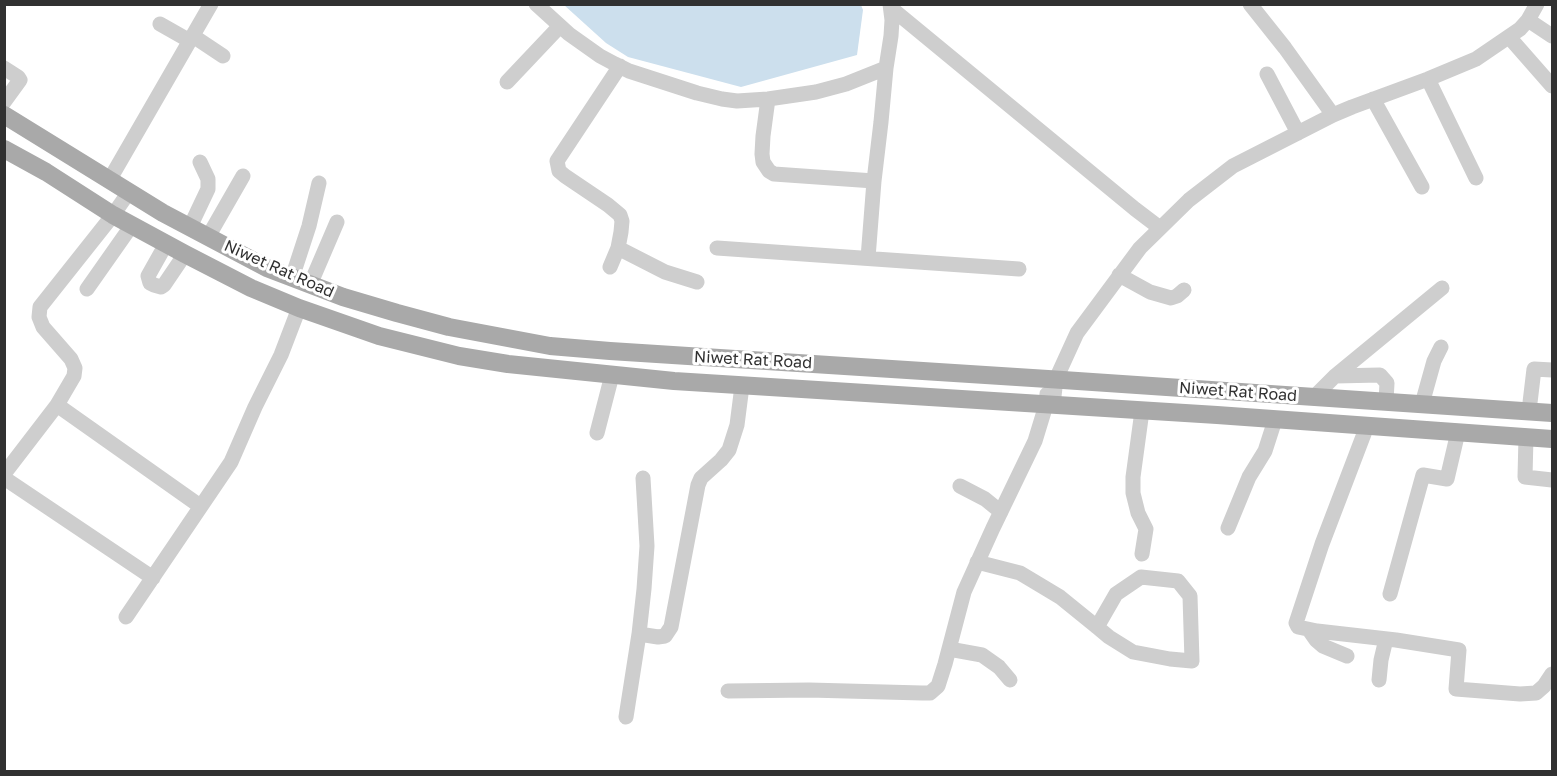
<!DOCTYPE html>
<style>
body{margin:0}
#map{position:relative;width:1557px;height:776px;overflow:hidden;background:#fff;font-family:"Golos Text",sans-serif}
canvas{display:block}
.frame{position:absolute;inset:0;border:6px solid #313131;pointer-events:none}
</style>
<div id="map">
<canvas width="1557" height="776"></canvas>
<div class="frame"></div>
</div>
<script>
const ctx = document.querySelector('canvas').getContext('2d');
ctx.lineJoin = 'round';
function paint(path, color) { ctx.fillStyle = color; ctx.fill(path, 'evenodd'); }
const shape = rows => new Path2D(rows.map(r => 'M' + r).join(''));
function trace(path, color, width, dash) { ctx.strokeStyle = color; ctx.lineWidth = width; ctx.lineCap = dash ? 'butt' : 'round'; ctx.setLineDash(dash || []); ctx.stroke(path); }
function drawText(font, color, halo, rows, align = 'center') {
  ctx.font = font + ' "Golos Text",sans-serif'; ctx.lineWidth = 6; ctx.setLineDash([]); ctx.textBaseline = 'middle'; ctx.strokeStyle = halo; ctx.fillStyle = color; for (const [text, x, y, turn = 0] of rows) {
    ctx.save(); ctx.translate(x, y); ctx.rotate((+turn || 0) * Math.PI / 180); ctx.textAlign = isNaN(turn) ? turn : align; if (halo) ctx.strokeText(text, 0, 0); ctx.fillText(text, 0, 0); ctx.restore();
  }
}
paint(shape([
 [861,5,863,10,857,55,741,87,628,57,606,43,564,5]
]), '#ccdfed');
trace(shape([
 [536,4,569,34,600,56,615,64,629,71,697,93,722,99,737,101,768,99,816,92,846,84,886,68],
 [1250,4,1285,48,1333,115],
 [891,8,1135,209,1160,228],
 [1528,20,1552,36],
 [160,24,190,41],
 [193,36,223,56],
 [1509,37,1552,86],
 [4,68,18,77,20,80,4,102],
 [1267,74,1298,133],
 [1428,79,1476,178],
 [507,82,560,26],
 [768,99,763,136,762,154,763,162,769,171,774,174,874,181],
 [1373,99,1422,187],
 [110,179,211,4],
 [190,227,208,189,208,179,200,162],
 [208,237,243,176],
 [166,244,148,276,150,283,154,285,161,287,164,285,185,254],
 [618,248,665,272,697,282],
 [717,248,1019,269],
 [868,258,874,181,881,122,886,68,891,36,892,20,890,4],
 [610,267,618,248,621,232,622,221,620,215,608,205,565,176,559,171,557,161,620,66],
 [1119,275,1150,292,1171,298,1177,296,1184,290],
 [292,278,309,226,319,183],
 [310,285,337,222],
 [87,289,132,225],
 [1335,376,1380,375,1387,383,1386,401],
 [1314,397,1335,376,1442,288],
 [1422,404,1434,361,1441,347],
 [57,405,200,506],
 [1053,405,1056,379,1077,333,1140,248,1189,200,1233,166,1333,115,1352,107,1428,79,1476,59,1520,29,1528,20,1537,4],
 [1529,411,1534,369,1552,370],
 [1367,426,1322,544,1296,623,1298,627,1317,631,1396,640,1459,650,1456,689,1520,694,1536,693,1544,686,1552,674],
 [597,433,612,375],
 [1526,437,1525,477,1552,480],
 [4,474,57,405,74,376,75,368,71,359,43,327,39,317,40,307,113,215,129,192],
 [4,478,153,578],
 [960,486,985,499,1001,512],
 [1228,528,1249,477,1265,451,1275,420],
 [1142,554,1146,529,1138,513,1133,493,1133,477,1142,411],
 [977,562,1020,573,1060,597,1097,627,1109,637,1133,652,1170,659,1192,661,1190,596,1178,581,1141,577,1116,594,1097,627],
 [1390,594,1423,475,1447,479,1458,432],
 [126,617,231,462,255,407,281,355,299,308],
 [1309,630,1316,640,1323,646,1347,656],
 [639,634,658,637,665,636,671,627,698,485,701,478,721,460,729,450,737,425,742,386],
 [949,649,982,655,999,667,1010,680],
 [1379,680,1381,660,1386,639],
 [728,691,809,690,922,693,930,693,938,686,945,664,964,592,993,528,1035,441,1046,405,1047,394],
 [626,717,639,634,644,589,647,546,643,478]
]), '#cecece', 15);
trace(shape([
 [4,115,163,213,267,268,343,297,397,313,449,327,550,346,610,351,1048,379,1552,413],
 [4,149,46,172,113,215,185,254,251,288,299,308,379,336,459,356,508,364,674,381,1217,415,1552,439]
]), '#a9a9a9', 18);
drawText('16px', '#313131', '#fff', [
 ["Niwet Rat Road",279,269,24],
 ["Niwet Rat Road",753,360,3],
 ["Niwet Rat Road",1238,392,4]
]);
</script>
